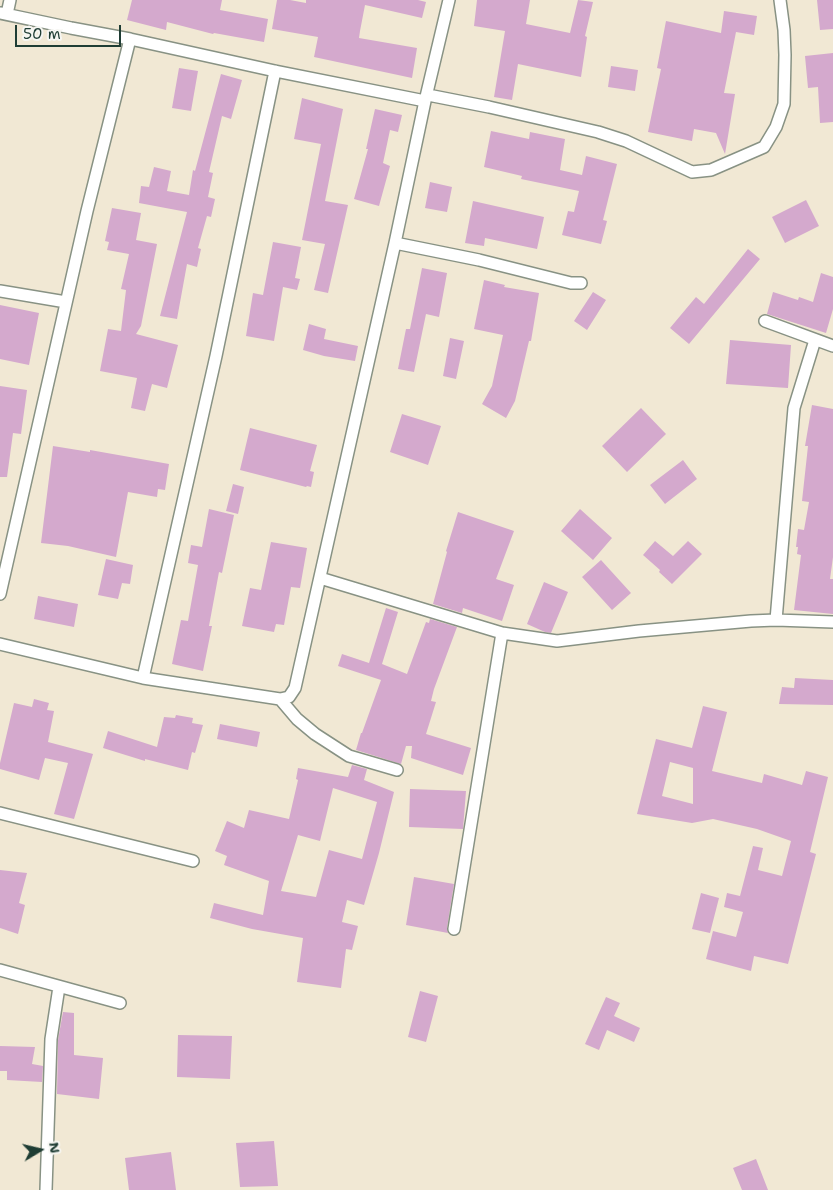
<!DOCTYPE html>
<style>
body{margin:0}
#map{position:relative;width:833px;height:1190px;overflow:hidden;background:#f1e8d4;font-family:"Shantell Sans",sans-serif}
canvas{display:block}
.north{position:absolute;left:15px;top:1125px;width:50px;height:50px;-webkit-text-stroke:4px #f6f6f2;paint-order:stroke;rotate:81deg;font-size:14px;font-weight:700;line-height:20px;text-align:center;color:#1f3d34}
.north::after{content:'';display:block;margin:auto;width:18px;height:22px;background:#1f3d34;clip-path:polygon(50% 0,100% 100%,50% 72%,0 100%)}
.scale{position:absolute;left:15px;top:25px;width:106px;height:22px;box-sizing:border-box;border:2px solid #1f3d34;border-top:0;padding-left:6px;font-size:15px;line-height:18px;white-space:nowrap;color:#1f3d34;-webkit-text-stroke:4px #f6f6f2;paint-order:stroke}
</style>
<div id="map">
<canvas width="833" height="1190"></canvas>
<div class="north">N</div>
<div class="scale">50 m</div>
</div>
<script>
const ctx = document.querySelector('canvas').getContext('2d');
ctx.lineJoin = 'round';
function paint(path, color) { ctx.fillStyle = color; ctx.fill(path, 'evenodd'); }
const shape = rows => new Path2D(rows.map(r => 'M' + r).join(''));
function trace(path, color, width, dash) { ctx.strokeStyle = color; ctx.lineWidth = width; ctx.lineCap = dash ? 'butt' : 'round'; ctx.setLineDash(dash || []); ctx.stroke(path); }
paint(shape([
 [132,0,222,0,220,10,268,19,264,42,214,33,213,34,167,22,166,30,127,20],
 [277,0,290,0,306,3,306,0,418,0,426,2,422,18,365,5,360,31,359,38,417,48,412,78,314,57,318,37,272,29],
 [477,0,530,0,526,24,570,33,578,0,593,2,585,36,587,37,581,77,518,64,512,100,494,97,505,31,474,26],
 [817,0,833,0,833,29,820,30],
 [724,11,757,16,754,35,736,32,724,93,735,94,725,154,716,133,694,129,692,141,648,132,661,69,657,68,666,21,721,33],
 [833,53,833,122,820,123,818,87,808,88,805,56],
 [611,66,638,70,635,91,608,87],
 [179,68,198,71,191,111,172,108],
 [221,74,242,80,231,119,222,116,209,172,213,173,208,197,215,199,211,217,207,216,198,248,201,249,197,267,187,264,177,319,160,316,187,212,139,203,141,186,149,187,154,167,171,171,167,191,189,195,193,170,195,171],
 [302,98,343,109,325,201,348,205,328,293,314,290,325,244,302,240,321,144,294,139],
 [375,109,402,115,398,132,390,130,383,163,390,166,379,206,354,199,368,149,366,149],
 [491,131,529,139,530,132,565,139,560,170,582,175,586,156,617,164,603,220,607,221,601,244,562,235,568,211,574,212,579,191,521,179,522,176,484,167],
 [430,182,452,187,447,212,425,208],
 [806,200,819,226,785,243,772,217],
 [473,201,544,217,537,249,485,238,484,246,465,243],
 [112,208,141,213,136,240,157,244,141,326,136,334,178,345,167,388,152,384,145,411,131,408,137,378,100,371,108,329,121,331,126,290,121,289,129,254,107,250,109,242,105,241],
 [273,242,301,247,295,278,300,279,297,290,283,287,274,341,246,336,253,293,263,295],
 [748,249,760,259,689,344,670,328,696,297,704,304],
 [422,268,447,273,439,317,426,314,414,372,398,369,406,329,410,329],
 [821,273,833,277,833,309,826,333,767,314,773,292,798,300,799,297,813,302],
 [484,280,505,285,504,287,539,293,531,341,529,341,515,401,506,418,482,404,492,386,503,335,474,329],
 [593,292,606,300,587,330,574,321],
 [0,305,39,313,29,365,0,359],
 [309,324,326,329,324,339,358,346,355,361,324,356,303,350],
 [450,338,464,341,456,379,443,376],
 [730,340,791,345,788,388,726,384],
 [0,386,27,390,21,434,13,433,7,477,0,477],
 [812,405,833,409,833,557,830,579,833,579,833,614,794,610,801,555,797,554,798,547,796,547,798,529,804,530,809,502,802,501,808,446,805,446],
 [641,408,666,434,627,472,602,446],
 [402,414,441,426,428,465,390,452],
 [250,428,317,445,310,471,314,472,311,487,307,486,306,487,240,470],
 [53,446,90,452,90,450,169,464,165,490,158,489,157,497,128,492,116,557,68,546,41,543],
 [683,460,697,479,665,504,650,485],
 [233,484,244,487,238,514,226,511],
 [209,509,234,515,222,573,219,572,209,626,212,626,203,671,172,664,181,620,188,621,198,565,188,563,191,545,202,547],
 [580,509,612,538,593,560,561,531],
 [458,512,514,531,496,579,514,585,502,621,463,608,462,613,433,604,447,552,446,551],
 [655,541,673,556,688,541,702,554,672,584,659,572,660,570,643,555],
 [271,542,307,548,300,588,291,587,284,625,276,624,274,632,242,626,250,588,261,590],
 [106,559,133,565,130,584,122,583,118,599,98,595],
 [601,560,631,593,612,610,582,577],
 [544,582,568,592,551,633,545,632,527,624],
 [38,596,78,604,74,627,34,619],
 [386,608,398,612,382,664,407,674,426,622,429,623,430,619,457,627,434,689,431,701,436,702,426,734,471,748,463,775,411,758,412,746,406,746,401,764,356,750,361,733,362,733,381,680,338,666,342,654,369,663],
 [795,678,833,680,833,705,779,704,782,687,794,688],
 [34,699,49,703,47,710,54,711,48,742,93,754,74,819,54,814,68,763,45,758,39,780,0,769,0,763,14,703,32,707],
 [703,706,727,712,712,771,762,783,764,774,802,785,806,771,828,777,810,852,816,854,788,964,754,956,751,971,706,959,713,931,736,937,743,912,724,907,727,893,740,896,753,846,763,848,758,870,782,876,791,841,757,829,713,819,692,823,637,814,656,739,692,748],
 [670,762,693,768,693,804,662,796],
 [176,715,193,718,192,723,203,725,195,753,192,752,188,770,145,759,145,761,103,748,108,731,157,747,164,717,175,718],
 [220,724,260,732,257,747,217,739],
 [352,765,367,769,364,780,394,792,379,853,364,905,347,900,342,922,358,926,352,950,346,949,341,988,297,982,303,938,252,929,210,918,214,903,263,915,269,881,224,865,227,856,215,851,227,821,244,828,249,810,289,819,298,780,296,779,298,768,348,777],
 [333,788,377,802,362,859,329,850,316,897,281,891,298,835,320,841],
 [410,789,466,791,463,829,409,827],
 [0,870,27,873,19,903,25,905,18,934,0,928],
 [414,877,454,884,447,928,448,933,406,925],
 [701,893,719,898,710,933,692,929],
 [420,991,438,996,426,1042,408,1037],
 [606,997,620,1003,614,1016,640,1028,634,1042,607,1030,599,1050,585,1044],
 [63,1012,74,1013,74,1055,103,1058,99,1099,57,1094,58,1040],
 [178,1035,232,1036,230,1079,177,1077],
 [0,1046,35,1047,32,1064,43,1066,42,1082,7,1080,7,1071,0,1071],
 [274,1141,278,1186,240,1187,236,1143],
 [171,1152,176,1190,129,1190,125,1158],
 [756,1159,768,1190,742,1190,733,1168]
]), '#d4a9cd');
const street = shape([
 [0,13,71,28,130,39],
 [7,14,10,0],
 [428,95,489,107,598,132,626,141,692,172,711,170,764,147,776,127,784,104,785,55,784,30,780,0],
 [395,243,479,260,571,283,581,283],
 [0,291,66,302],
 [765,321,833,346],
 [320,578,502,633,557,641,639,631,751,621,776,620,833,622],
 [0,594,87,211,130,39,275,71,425,101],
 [776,620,794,408,815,340],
 [0,644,143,678,280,699,289,697,295,688,395,243,425,101,449,0],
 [143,678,216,356,275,71],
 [280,699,297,719,315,734,349,756,397,770],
 [0,813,193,861],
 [454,929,502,633],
 [0,970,120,1003],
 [46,1190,51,1039,59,987]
]);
trace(street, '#889284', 14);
trace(street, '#fff', 11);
</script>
